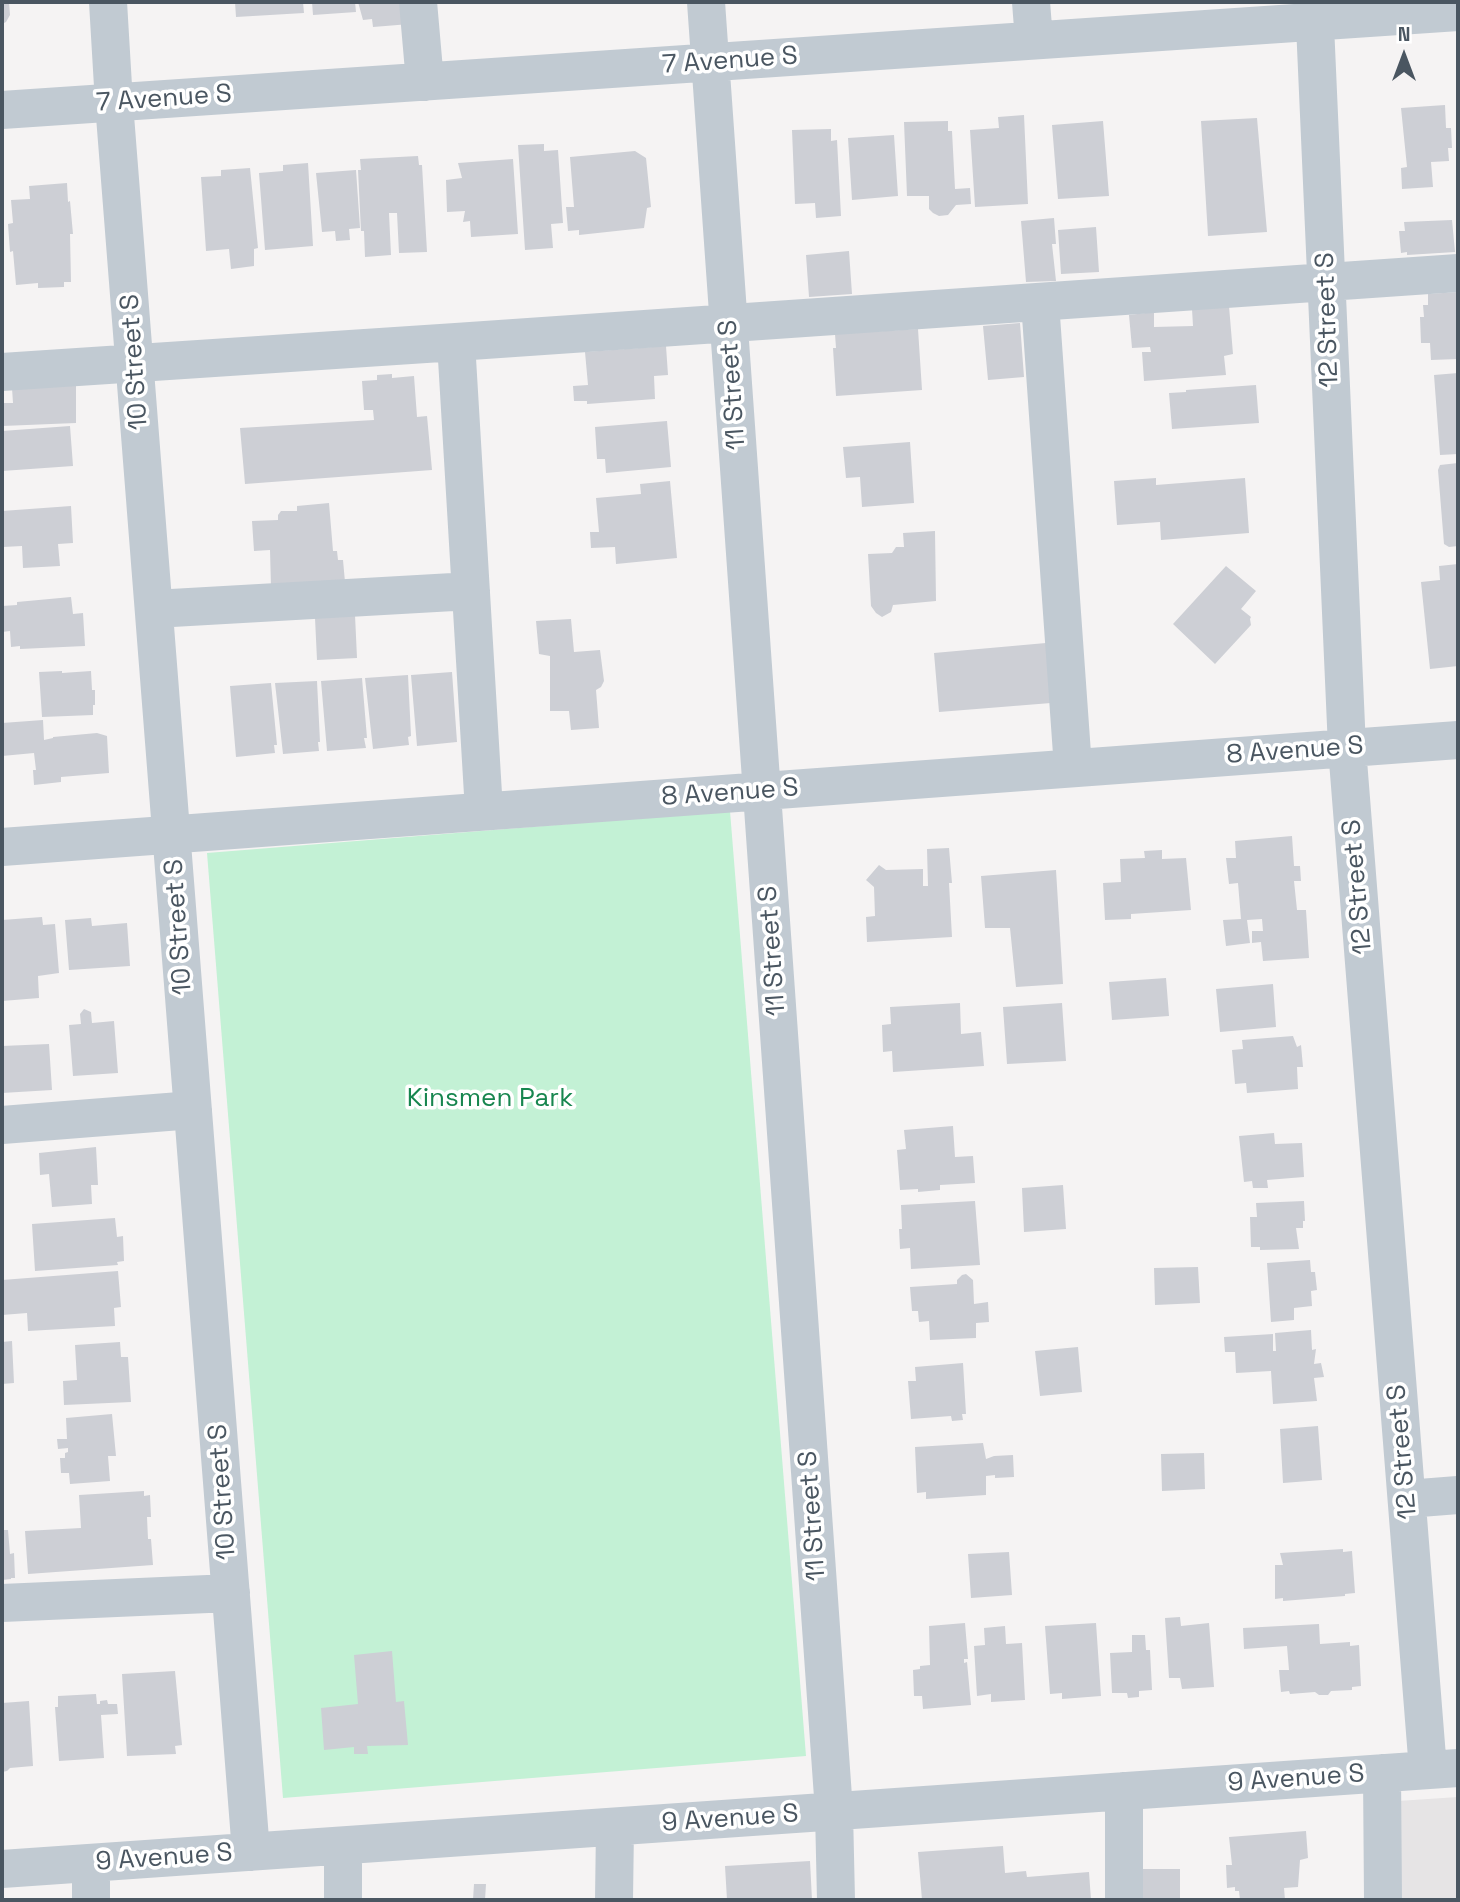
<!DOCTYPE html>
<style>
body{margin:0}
#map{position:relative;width:1460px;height:1902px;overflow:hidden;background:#f5f3f3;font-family:"Space Grotesk",sans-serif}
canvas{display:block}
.frame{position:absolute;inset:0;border:4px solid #4a5661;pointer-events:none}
.north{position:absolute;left:1369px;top:21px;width:70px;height:70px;-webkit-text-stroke:5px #fff;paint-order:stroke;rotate:0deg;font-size:19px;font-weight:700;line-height:28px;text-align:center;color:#4a5661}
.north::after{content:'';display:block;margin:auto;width:24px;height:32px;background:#4a5661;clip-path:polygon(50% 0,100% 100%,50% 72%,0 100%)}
</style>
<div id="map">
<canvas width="1460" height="1902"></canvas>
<div class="frame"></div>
<div class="north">N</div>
</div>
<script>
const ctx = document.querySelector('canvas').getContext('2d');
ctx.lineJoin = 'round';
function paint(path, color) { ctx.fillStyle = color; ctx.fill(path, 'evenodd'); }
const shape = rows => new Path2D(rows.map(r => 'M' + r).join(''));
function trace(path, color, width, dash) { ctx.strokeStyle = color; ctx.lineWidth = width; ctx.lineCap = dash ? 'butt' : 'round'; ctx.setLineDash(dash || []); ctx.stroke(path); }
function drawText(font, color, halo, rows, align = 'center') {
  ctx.font = font + ' "Space Grotesk",sans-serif'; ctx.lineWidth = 7; ctx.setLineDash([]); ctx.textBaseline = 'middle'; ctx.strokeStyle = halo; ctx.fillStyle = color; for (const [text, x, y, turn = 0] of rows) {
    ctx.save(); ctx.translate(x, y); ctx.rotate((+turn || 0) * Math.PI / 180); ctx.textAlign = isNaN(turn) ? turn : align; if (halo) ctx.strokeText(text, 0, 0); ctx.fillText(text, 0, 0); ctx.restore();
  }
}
paint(shape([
 [1458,1797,1458,1900,1399,1900,1398,1801]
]), '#e6e4e5');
paint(shape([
 [730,811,806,1756,283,1798,207,853]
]), '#c3f1d5');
paint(shape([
 [2,2,9,2,10,15,6,22,2,24],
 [235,2,303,2,304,13,236,17],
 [312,2,355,2,356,12,313,15],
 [358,2,408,2,410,24,373,27,372,19,363,20],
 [1445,105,1446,128,1451,128,1452,148,1448,148,1449,161,1431,162,1433,187,1402,189,1401,168,1407,167,1401,108],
 [1024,115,1028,204,975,207,970,130,999,128,998,117],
 [1257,118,1267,232,1208,236,1201,121],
 [948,121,948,131,952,131,955,189,970,188,971,204,956,205,948,215,939,216,933,213,929,209,929,196,907,196,904,122],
 [1103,121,1109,196,1058,199,1052,125],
 [831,129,831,141,837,140,841,216,816,218,815,203,795,204,792,130],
 [894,135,898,196,852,200,848,138],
 [544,144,544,151,558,150,563,223,551,224,553,248,525,250,518,145],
 [635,151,646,158,651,207,647,208,644,228,579,235,579,230,568,231,566,207,574,207,570,157],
 [418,156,419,165,422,165,427,252,399,253,397,213,389,213,391,255,365,257,364,231,361,231,358,170,361,170,360,159],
 [513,159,518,234,471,237,470,221,463,222,465,211,447,212,446,180,462,178,458,163],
 [308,163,313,246,265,250,259,173,283,171,283,165],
 [250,168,258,248,254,249,254,266,231,269,229,249,206,251,201,177,221,176,221,170],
 [356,170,360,228,349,229,350,240,336,241,335,231,322,232,316,173],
 [67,183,68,202,70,201,73,234,70,234,71,282,64,282,64,287,38,288,38,283,16,285,13,251,10,252,8,224,13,223,11,200,30,199,29,186],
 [1054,218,1056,244,1052,244,1056,281,1026,282,1021,221],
 [1452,220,1455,252,1407,255,1407,252,1401,253,1399,231,1405,231,1404,222],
 [1096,227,1099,272,1061,274,1058,230],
 [849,251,852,294,809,297,806,255],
 [1458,292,1458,359,1431,360,1430,343,1421,343,1420,317,1424,317,1423,305,1428,305,1428,294],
 [1229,306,1233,354,1224,356,1226,375,1144,381,1142,352,1151,352,1150,347,1132,348,1129,315,1154,312,1154,327,1193,326,1192,309],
 [1020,323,1024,377,988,380,983,326],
 [918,329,922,390,836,396,833,348,836,348,835,334],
 [666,346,668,375,654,376,655,399,587,404,587,401,574,401,573,386,588,385,585,352],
 [1458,373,1458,454,1440,455,1434,375],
 [392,374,392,378,414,376,417,417,427,416,432,470,245,484,240,428,374,420,373,410,364,410,362,381,377,380,377,375],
 [76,385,76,423,2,426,2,403,13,403,12,388],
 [1256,385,1259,423,1172,429,1169,393,1186,392,1186,390],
 [667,421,671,467,606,473,605,459,597,459,595,427],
 [70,426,73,466,2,471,2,431],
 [910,442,914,503,862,507,860,477,846,478,843,447],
 [1458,463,1458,546,1449,547,1444,544,1438,470,1440,465],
 [1156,478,1156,485,1245,478,1249,533,1161,540,1160,522,1117,525,1114,481],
 [670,481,677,558,616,564,615,547,591,548,590,532,599,532,596,498,641,494,640,484],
 [329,503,333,551,337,551,338,560,343,560,345,582,271,587,270,550,254,551,252,521,278,520,278,515,281,511,297,511,297,506],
 [71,506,73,543,58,544,60,566,23,568,22,546,3,547,2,511],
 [935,531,936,601,893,605,891,612,882,617,876,613,871,606,868,554,892,553,896,547,904,547,903,533],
 [1458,564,1458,666,1430,669,1421,582,1440,580,1439,566],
 [1226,566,1256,591,1241,609,1251,617,1250,619,1251,625,1215,664,1173,624],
 [71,597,73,614,83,613,85,646,20,649,20,646,11,647,10,631,2,632,2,606,17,605,17,602],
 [355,615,357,658,317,660,315,618],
 [571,619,574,652,600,650,604,681,601,687,596,690,599,728,571,730,569,711,550,711,550,656,539,654,536,621],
 [1046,643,1051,703,939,712,934,653],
 [62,671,62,673,91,671,92,690,95,690,95,705,93,705,93,715,42,717,39,672],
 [452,672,457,742,417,746,411,675],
 [408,675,411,736,408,737,409,745,373,749,365,678],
 [362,678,367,738,364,738,366,748,327,751,321,681],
 [317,681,320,742,318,742,319,751,283,754,275,683],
 [271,683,277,745,274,745,275,753,236,757,230,686],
 [43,720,44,740,53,738,53,737,97,733,107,736,109,773,61,777,61,782,34,785,33,770,36,770,34,753,2,756,2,723],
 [1292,836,1294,866,1300,866,1301,881,1294,881,1297,910,1306,910,1309,958,1263,961,1261,942,1252,943,1252,931,1263,931,1262,919,1247,920,1250,943,1226,946,1223,920,1241,919,1238,883,1229,884,1226,858,1236,858,1235,841],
 [949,848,952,883,949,883,952,937,867,942,866,917,875,916,874,887,866,880,879,865,886,870,923,869,923,886,928,886,927,849],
 [1162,850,1162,859,1186,858,1191,910,1131,914,1131,919,1105,920,1103,883,1121,882,1120,859,1145,858,1144,851],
 [1056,870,1063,984,1016,987,1010,928,985,928,981,876],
 [42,917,43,925,55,924,59,973,38,976,39,998,2,1001,2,920],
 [91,918,92,926,127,923,130,966,69,970,65,920],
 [1166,978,1169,1016,1112,1020,1109,982],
 [1273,984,1276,1027,1220,1032,1216,989],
 [960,1003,961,1034,981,1032,984,1066,893,1072,892,1051,883,1052,882,1025,891,1024,890,1007],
 [1062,1003,1066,1061,1007,1064,1003,1007],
 [84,1009,91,1012,92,1023,114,1021,118,1073,73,1076,69,1025,81,1024,80,1014],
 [1293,1036,1297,1047,1301,1045,1303,1067,1297,1067,1298,1089,1247,1093,1246,1083,1235,1084,1232,1050,1243,1049,1242,1040],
 [49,1044,52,1090,2,1093,2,1046],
 [953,1126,955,1157,973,1156,975,1183,940,1185,940,1190,918,1192,918,1189,900,1190,897,1150,906,1149,904,1130],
 [1274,1133,1275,1144,1302,1143,1304,1177,1267,1180,1268,1188,1253,1188,1252,1181,1244,1182,1239,1136],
 [96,1147,98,1185,91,1185,92,1204,52,1207,49,1174,40,1175,39,1153],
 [1063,1185,1066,1229,1024,1232,1022,1188],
 [975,1201,980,1265,911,1269,910,1248,900,1249,899,1229,902,1229,901,1205],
 [1304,1201,1305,1221,1303,1221,1303,1228,1296,1228,1299,1249,1260,1250,1260,1247,1251,1247,1250,1217,1257,1217,1256,1203],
 [115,1218,117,1237,123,1236,124,1261,117,1262,118,1265,35,1271,32,1224],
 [1310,1260,1311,1272,1315,1272,1317,1290,1311,1291,1312,1306,1294,1308,1294,1320,1271,1322,1267,1263],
 [1198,1267,1200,1303,1155,1305,1154,1268],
 [118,1271,121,1307,114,1308,115,1326,28,1331,27,1313,2,1315,2,1280],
 [966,1274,973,1280,974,1304,988,1302,989,1322,976,1323,976,1338,930,1340,929,1321,919,1322,918,1311,912,1311,910,1287,957,1284,957,1280,962,1275],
 [1311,1330,1312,1350,1316,1349,1314,1364,1321,1363,1324,1377,1314,1378,1317,1401,1273,1404,1271,1371,1236,1373,1235,1352,1225,1352,1224,1337,1273,1334,1273,1351,1276,1351,1275,1333],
 [12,1341,14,1383,2,1384,2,1342],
 [120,1342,121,1357,128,1357,131,1402,64,1405,63,1381,77,1380,75,1345],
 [1078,1347,1082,1392,1040,1396,1035,1351],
 [963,1363,966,1414,962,1414,963,1420,952,1421,951,1416,911,1419,908,1381,916,1381,915,1367],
 [112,1414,116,1456,108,1456,110,1481,70,1484,69,1473,61,1473,60,1458,65,1458,65,1453,68,1452,68,1448,58,1449,57,1439,67,1439,66,1418],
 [1318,1426,1322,1480,1283,1483,1280,1429],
 [983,1443,986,1459,994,1456,1013,1455,1014,1477,995,1478,995,1475,986,1476,986,1495,926,1499,926,1492,917,1493,915,1447],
 [1204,1453,1205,1489,1162,1491,1161,1454],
 [144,1491,144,1496,150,1495,151,1517,147,1517,148,1539,151,1539,153,1565,28,1574,25,1531,81,1528,79,1495],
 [2,1530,8,1530,10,1554,14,1553,15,1578,11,1578,11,1579,2,1580],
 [1343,1549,1343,1552,1352,1551,1355,1593,1345,1594,1345,1596,1283,1601,1283,1598,1275,1599,1275,1565,1283,1565,1280,1553],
 [1009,1552,1012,1595,971,1598,968,1554],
 [1180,1617,1181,1626,1209,1623,1214,1687,1182,1689,1180,1678,1169,1678,1165,1618],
 [965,1623,968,1659,964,1659,964,1663,967,1662,971,1705,923,1709,922,1696,914,1696,913,1670,920,1669,920,1666,930,1665,929,1626],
 [1096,1623,1101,1696,1062,1699,1062,1693,1050,1694,1045,1626],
 [1319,1624,1320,1644,1350,1642,1350,1646,1359,1645,1361,1686,1352,1687,1352,1690,1331,1691,1328,1695,1319,1695,1315,1692,1290,1694,1289,1691,1281,1692,1279,1670,1289,1670,1287,1646,1244,1649,1243,1628],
 [1005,1626,1006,1644,1022,1643,1025,1700,991,1702,991,1694,977,1696,974,1646,985,1645,984,1628],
 [1132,1635,1145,1635,1146,1650,1150,1650,1152,1690,1139,1691,1139,1697,1128,1698,1127,1693,1112,1693,1110,1653,1132,1652],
 [392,1651,396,1702,404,1701,408,1745,367,1746,368,1754,354,1754,354,1747,324,1750,321,1708,358,1704,354,1655],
 [175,1671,182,1745,175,1746,176,1754,127,1756,122,1674],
 [96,1694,97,1704,100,1704,100,1701,107,1700,108,1704,117,1704,118,1714,101,1715,104,1758,59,1761,55,1707,58,1707,58,1696],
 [29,1701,33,1766,10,1768,7,1771,2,1772,2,1703],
 [1306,1831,1308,1858,1300,1860,1298,1887,1284,1888,1285,1900,1240,1900,1239,1891,1235,1891,1235,1887,1227,1888,1226,1865,1232,1865,1229,1837],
 [1003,1846,1005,1873,1026,1871,1027,1877,1089,1872,1091,1900,1027,1900,1026,1898,1006,1900,922,1900,918,1852],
 [810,1861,812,1900,727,1900,725,1866],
 [1140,1869,1180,1869,1180,1900,1141,1900],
 [474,1884,486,1884,485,1900,473,1900]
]), '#cdcfd5');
trace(shape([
 [108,2,114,103,251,1852],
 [418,2,425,82],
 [706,2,834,1811,836,1900],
 [1031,2,1034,40],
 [1314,2,1347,748,1428,1770],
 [2,110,1458,12],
 [1040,302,1073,768],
 [456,342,484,811],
 [2,372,456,342,1458,273],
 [154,609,471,591],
 [2,847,1458,740],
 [2,1125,193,1110],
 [1407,1499,1458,1495],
 [2,1603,231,1593],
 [1382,1773,1383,1900],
 [2,1869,1458,1768],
 [91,1900,91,1863],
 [343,1900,343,1846],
 [614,1900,615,1827],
 [1124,1900,1124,1791]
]), '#c1cad2', 38);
drawText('26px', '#4a5661', '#fff', [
 ["7 Avenue S",730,61,-4],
 ["7 Avenue S",164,99,-4],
 ["12 Street S",1328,320,-92],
 ["10 Street S",135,362,-94],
 ["11 Street S",733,385,-94],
 ["8 Avenue S",1295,751,-4],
 ["8 Avenue S",730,793,-4],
 ["12 Street S",1358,887,-95],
 ["10 Street S",179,927,-94],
 ["11 Street S",773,951,-94],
 ["12 Street S",1403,1452,-95],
 ["10 Street S",223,1492,-94],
 ["11 Street S",813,1516,-94],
 ["9 Avenue S",1296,1779,-4],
 ["9 Avenue S",730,1819,-4],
 ["9 Avenue S",164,1858,-4]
]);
drawText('26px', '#17864f', '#fff', [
 ["Kinsmen Park",490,1099]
]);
</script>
